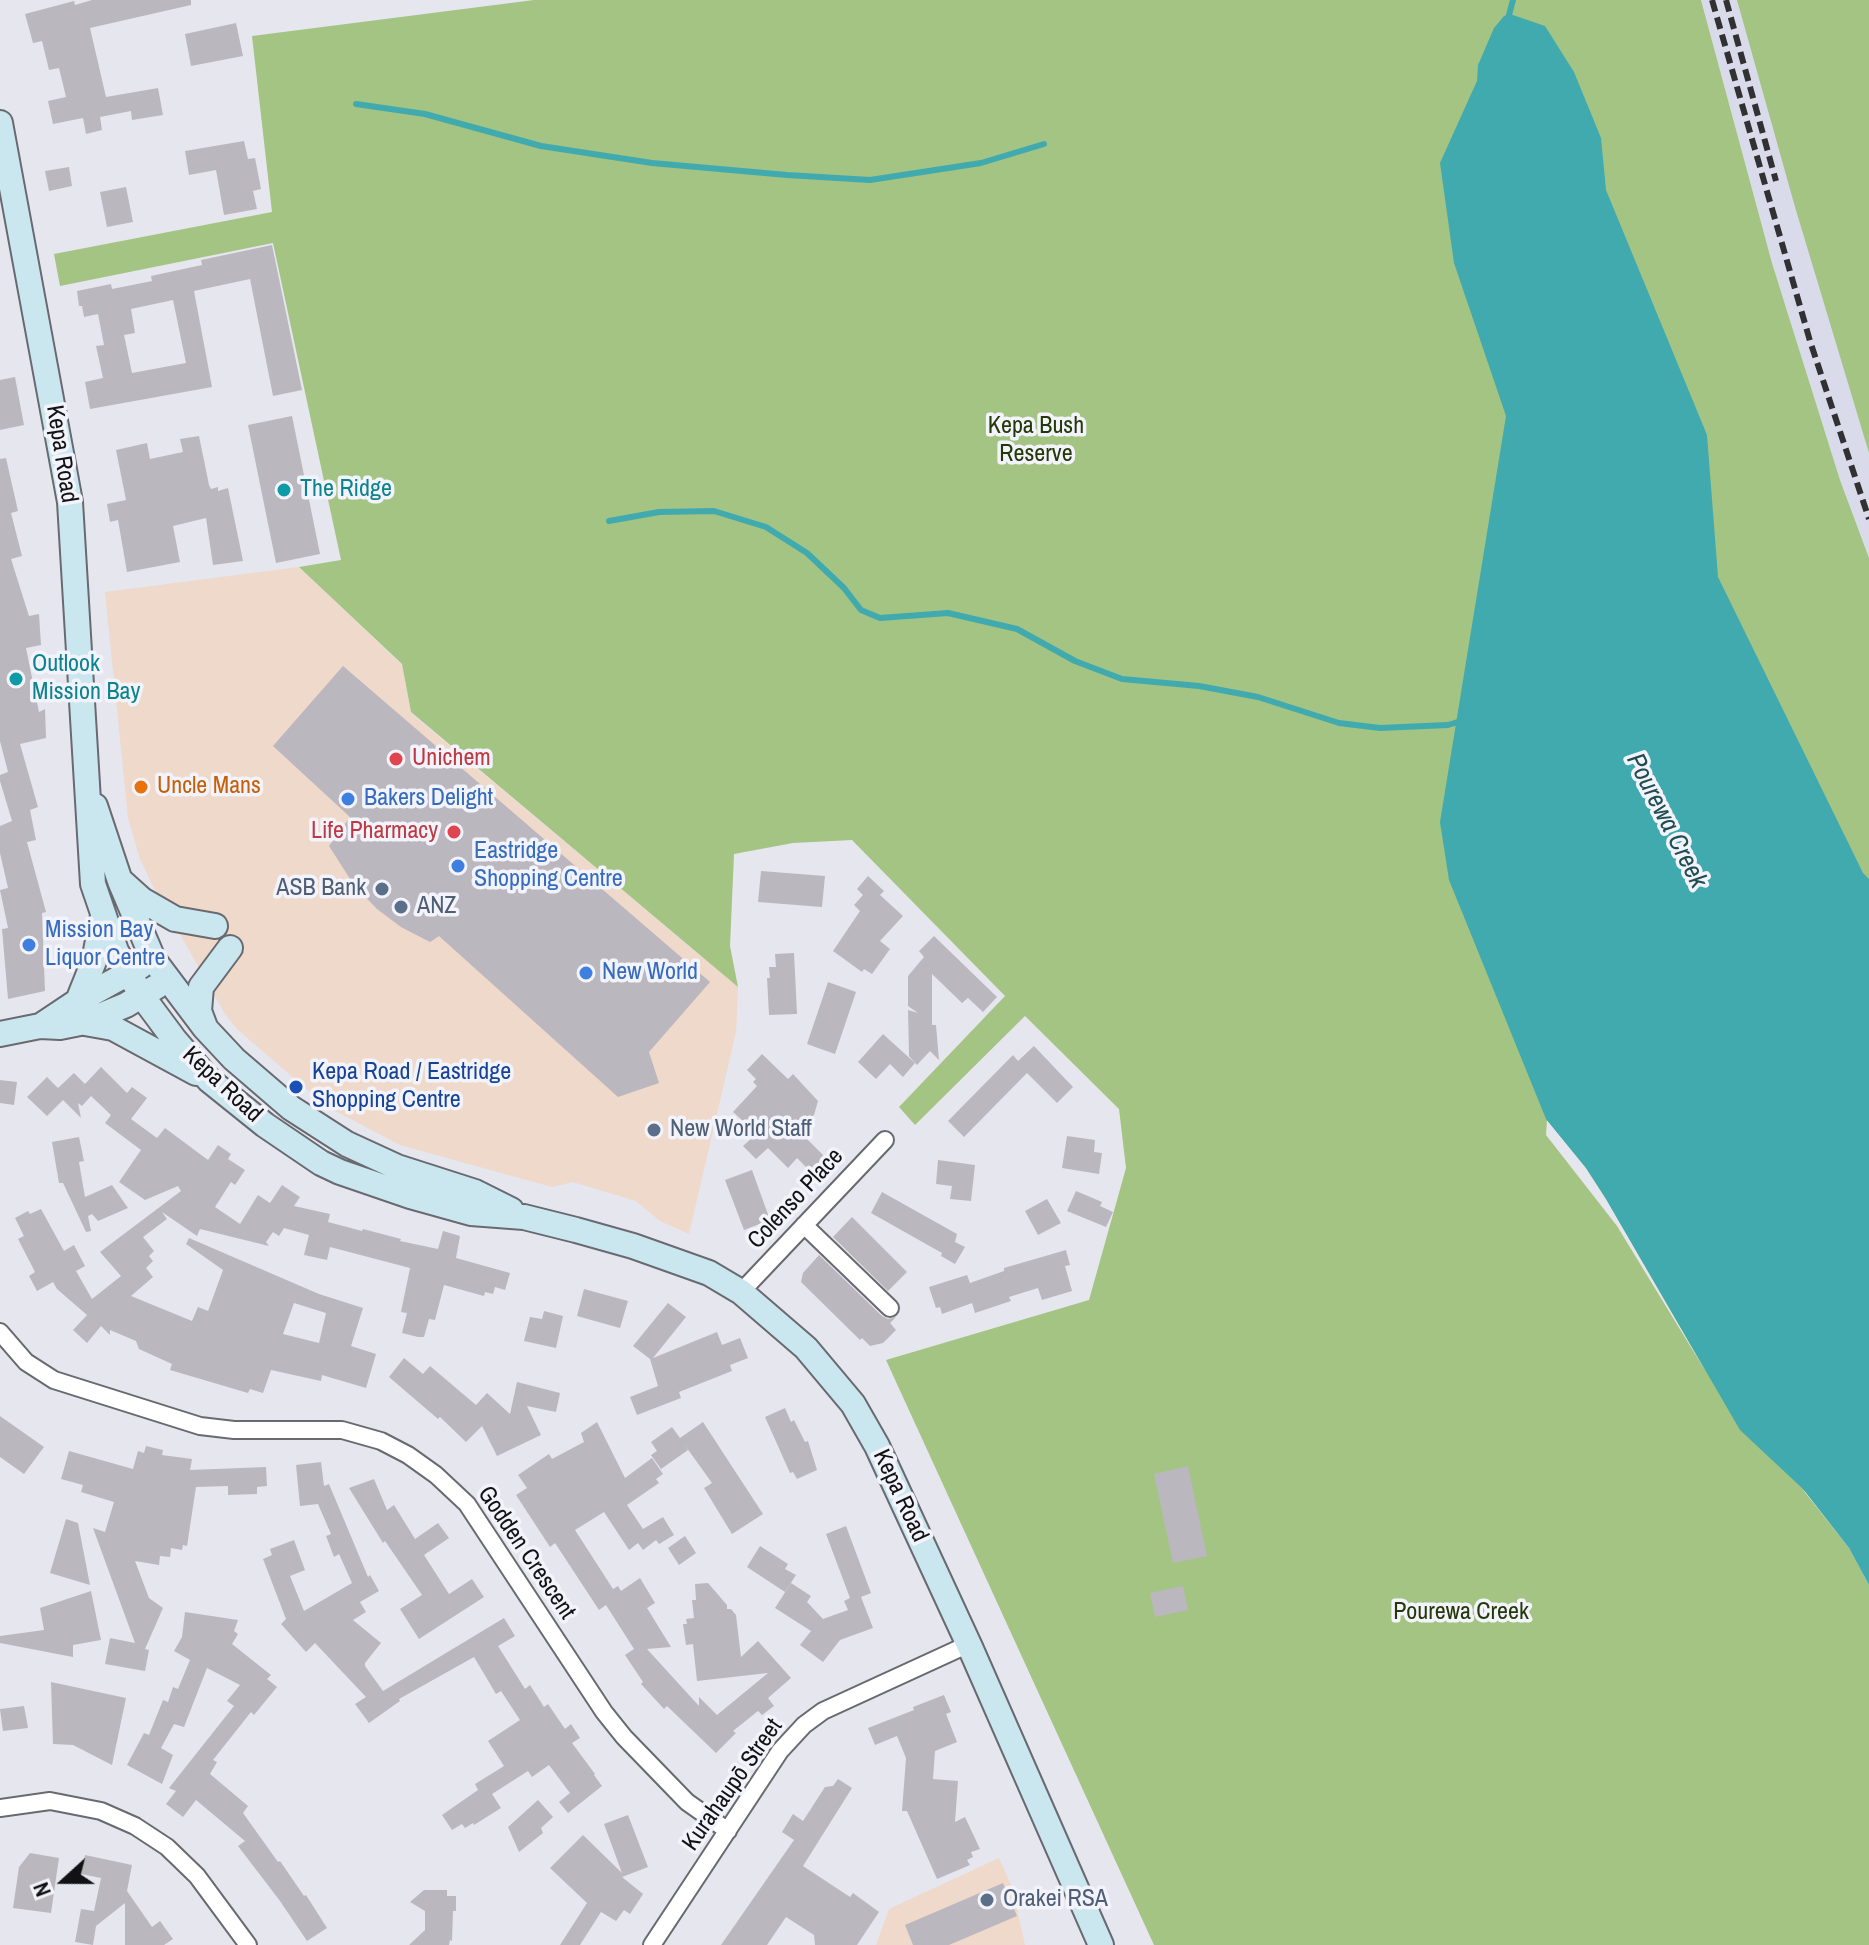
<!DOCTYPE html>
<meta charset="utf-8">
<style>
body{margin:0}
#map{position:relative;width:1869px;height:1945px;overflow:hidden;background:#e6e6ee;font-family:"Archivo Narrow",sans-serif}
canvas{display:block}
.north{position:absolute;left:24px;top:1841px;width:80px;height:80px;-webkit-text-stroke:6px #f3f3fb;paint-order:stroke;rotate:249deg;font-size:22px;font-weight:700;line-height:32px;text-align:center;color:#121214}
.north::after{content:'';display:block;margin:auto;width:28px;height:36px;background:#121214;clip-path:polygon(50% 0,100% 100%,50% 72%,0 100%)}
</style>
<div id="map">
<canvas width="1869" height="1945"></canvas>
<div class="north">N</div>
</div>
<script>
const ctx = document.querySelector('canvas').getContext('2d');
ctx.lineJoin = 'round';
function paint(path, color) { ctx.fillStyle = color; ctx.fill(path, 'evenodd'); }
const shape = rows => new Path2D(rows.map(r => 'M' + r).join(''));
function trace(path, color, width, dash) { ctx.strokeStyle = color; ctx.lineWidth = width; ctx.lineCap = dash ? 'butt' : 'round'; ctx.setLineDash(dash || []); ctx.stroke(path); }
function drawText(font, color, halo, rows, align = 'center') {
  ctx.font = font + ' "Archivo Narrow",sans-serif'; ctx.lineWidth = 7; ctx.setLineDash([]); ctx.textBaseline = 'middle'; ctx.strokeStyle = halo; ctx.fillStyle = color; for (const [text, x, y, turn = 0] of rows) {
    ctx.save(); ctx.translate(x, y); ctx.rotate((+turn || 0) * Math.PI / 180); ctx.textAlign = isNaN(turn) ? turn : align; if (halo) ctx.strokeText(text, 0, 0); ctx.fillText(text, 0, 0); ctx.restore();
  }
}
paint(shape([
 [299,567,402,665,411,713,738,987,736,1032,689,1234,660,1221,636,1201,573,1182,552,1187,400,1145,326,1106,237,1029,225,1014,154,888,140,859,128,818,105,592],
 [999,1858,1012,1887,1025,1945,876,1945,889,1909]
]), '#eed9cb');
paint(shape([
 [1701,0,1741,0,1869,432,1869,558,1840,480,1772,263]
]), '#dadbea');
paint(shape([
 [534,0,1701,0,1772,263,1840,480,1869,558,1869,1534,1803,1490,1849,1548,1869,1585,1869,1945,1154,1945,886,1360,1089,1300,1126,1168,1119,1109,1025,1016,915,1125,899,1107,1005,996,852,840,793,843,734,854,730,946,738,987,411,712,402,664,299,567,341,560,273,243,60,286,54,254,272,212,252,36],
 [1547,1120,1586,1168,1606,1199,1706,1372,1617,1226,1546,1135],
 [1737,0,1869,0,1869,453,1795,207]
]), '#a3c483');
paint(shape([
 [1510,14,1545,26,1574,72,1601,138,1606,190,1707,435,1718,577,1863,873,1869,879,1869,1585,1849,1548,1803,1489,1740,1430,1606,1199,1586,1168,1546,1119,1449,880,1440,822,1506,416,1454,263,1440,163,1477,81,1478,65,1494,28,1504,16]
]), '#40aaae');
trace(shape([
 [1508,19,1513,0],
 [356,104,425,114,541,146,652,163,787,175,870,180,981,163,1044,144],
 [609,521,659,512,714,511,766,527,807,553,844,588,861,610,880,618,948,613,1017,629,1075,661,1122,679,1199,686,1258,697,1339,723,1380,728,1448,725,1461,721]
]), '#40aaae', 6);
paint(shape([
 [92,0,191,0,191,5,90,28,106,97,158,88,163,115,132,120,131,111,100,117,102,130,86,134,83,118,53,124,48,101,66,97,59,68,49,70,42,41,33,43,25,14,74,1,75,5],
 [236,23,243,56,191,66,185,34],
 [244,141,248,159,255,158,261,189,253,191,257,209,224,215,216,170,189,175,185,151],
 [69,167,72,186,49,191,45,171],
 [126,187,133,222,107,227,100,192],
 [272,245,302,390,273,396,250,279,194,291,212,387,90,409,85,382,103,378,96,346,104,345,98,314,84,317,82,306,79,306,77,291,111,284,112,289,152,281,151,276,202,265,201,260],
 [173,300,186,363,132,373,124,335,135,333,131,309],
 [15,377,24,425,0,430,0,380],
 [292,416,320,554,276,563,248,425],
 [199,436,209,485,211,489,218,487,218,491,228,488,243,561,213,565,206,518,173,526,180,562,127,572,118,520,110,522,107,504,126,500,116,450,147,443,150,459,183,452,180,439],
 [6,458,18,511,11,513,22,556,11,559,29,616,39,614,41,645,26,648,39,712,45,709,46,738,20,744,38,807,30,810,36,840,27,842,46,912,42,913,45,991,8,999,2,929,8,928,0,890,8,888,0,853,0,826,12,821,0,781,0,775,8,772,0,741,0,459],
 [343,666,710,982,649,1052,659,1083,618,1097,439,936,430,942,401,927,377,909,354,885,329,846,350,817,273,746],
 [761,871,825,876,822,907,758,902],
 [868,876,884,891,880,895,903,916,880,941,890,949,872,974,864,969,862,972,833,951,860,911,854,905,863,895,857,889],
 [934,936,997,997,983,1012,968,998,962,1003,932,974,932,1025,936,1025,939,1060,930,1051,917,1065,909,1056,908,1010,918,1013,908,1006,908,976,924,957,919,951],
 [794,953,797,1014,769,1015,767,978,770,978,769,967,776,967,775,954],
 [828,982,856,992,835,1054,807,1044],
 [883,1034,915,1063,903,1077,890,1064,876,1079,858,1062],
 [1034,1046,1073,1087,1057,1103,1027,1073,964,1137,948,1121,1013,1055,1018,1061],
 [762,1054,788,1079,793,1074,818,1101,814,1115,799,1131,827,1159,813,1174,797,1158,788,1168,768,1148,756,1159,743,1146,753,1137,741,1126,744,1122,733,1112,757,1086,753,1082,756,1079,747,1070],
 [101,1067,127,1093,132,1087,147,1098,131,1119,157,1138,165,1128,208,1160,218,1145,231,1154,228,1159,245,1170,235,1185,231,1182,215,1207,240,1224,258,1195,270,1203,282,1185,300,1197,294,1206,330,1214,328,1222,362,1231,363,1229,401,1239,400,1241,438,1249,443,1231,460,1236,456,1258,510,1273,505,1290,495,1287,493,1294,485,1292,484,1296,444,1285,435,1320,429,1319,424,1337,418,1337,402,1333,407,1313,401,1312,410,1268,330,1247,327,1260,304,1255,309,1235,284,1228,279,1236,273,1232,266,1242,269,1246,200,1229,197,1236,162,1212,167,1219,143,1237,154,1251,149,1256,153,1261,146,1268,153,1277,131,1296,192,1321,198,1307,208,1311,223,1270,186,1244,189,1238,319,1294,363,1308,351,1346,376,1354,366,1388,322,1375,321,1381,271,1370,263,1393,250,1389,248,1393,170,1370,172,1364,139,1349,136,1341,110,1330,110,1335,101,1326,87,1343,73,1330,87,1315,57,1289,53,1282,37,1291,29,1276,35,1272,18,1239,24,1236,15,1218,28,1211,30,1214,41,1209,64,1251,74,1245,85,1266,76,1271,92,1299,121,1276,100,1252,181,1191,178,1186,145,1200,119,1182,141,1150,105,1123,111,1115,91,1096,82,1106,78,1103,81,1118,63,1100,47,1116,27,1097,47,1077,58,1088,74,1073,85,1084],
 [294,1303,326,1313,319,1343,283,1334],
 [0,1080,17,1082,14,1105,0,1103],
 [1067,1136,1095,1140,1094,1152,1102,1153,1099,1174,1062,1168],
 [79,1137,84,1161,79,1162,85,1197,112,1185,128,1208,98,1221,92,1214,88,1216,91,1231,86,1232,63,1183,59,1183,52,1142],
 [938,1160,975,1165,971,1201,950,1199,952,1186,936,1184],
 [752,1170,770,1220,744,1230,725,1180],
 [1076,1191,1102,1202,1100,1206,1113,1212,1106,1227,1067,1211],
 [882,1192,957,1234,955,1242,965,1247,955,1264,941,1256,942,1253,871,1213],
 [1047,1199,1061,1223,1038,1235,1025,1211],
 [852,1217,907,1272,888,1291,833,1237],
 [1066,1250,1070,1265,1065,1266,1072,1291,1042,1300,1038,1288,1009,1297,1011,1301,975,1313,972,1303,942,1314,940,1307,936,1308,929,1287,967,1275,970,1283,1004,1271,1004,1268],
 [819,1255,882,1316,888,1319,896,1317,890,1323,896,1330,883,1343,870,1346,862,1338,860,1340,801,1282,803,1273],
 [584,1289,628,1301,620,1328,577,1316],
 [668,1303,686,1317,653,1358,717,1332,722,1345,740,1338,748,1358,730,1365,732,1371,679,1392,681,1398,637,1415,630,1397,658,1386,650,1359,633,1346],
 [544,1311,563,1316,556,1348,524,1341,530,1317,542,1319],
 [404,1358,423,1374,430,1366,476,1405,487,1393,510,1414,517,1382,560,1393,556,1412,527,1406,541,1435,497,1456,482,1426,466,1442,440,1417,438,1419,389,1377],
 [785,1408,791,1422,794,1420,805,1442,808,1441,817,1470,797,1479,793,1472,790,1473,765,1417],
 [0,1416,44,1447,24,1474,0,1457],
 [597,1422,625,1478,652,1458,663,1474,656,1479,659,1483,627,1505,643,1529,663,1517,674,1535,659,1544,656,1540,643,1550,638,1543,629,1550,604,1512,575,1530,613,1589,618,1586,621,1591,640,1578,655,1603,647,1608,671,1647,647,1649,699,1706,699,1697,717,1715,768,1673,697,1681,693,1644,686,1645,683,1624,687,1624,686,1619,694,1618,692,1600,696,1600,695,1584,708,1583,727,1605,727,1609,731,1609,736,1615,741,1657,758,1641,791,1678,768,1698,774,1706,762,1715,758,1711,733,1731,736,1733,716,1753,667,1706,664,1709,641,1684,643,1682,625,1655,634,1649,606,1605,599,1610,555,1543,550,1547,516,1495,527,1488,518,1475,549,1454,552,1459,584,1442,581,1433],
 [703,1422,763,1514,732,1534,704,1488,712,1483,684,1444,688,1450,661,1469,651,1455,657,1451,651,1442,672,1427,680,1438],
 [146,1446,163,1450,162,1455,192,1459,190,1470,266,1467,267,1486,257,1487,257,1494,228,1495,228,1486,196,1487,187,1546,183,1545,182,1550,171,1548,170,1557,160,1556,159,1565,135,1561,149,1598,163,1608,145,1649,149,1650,145,1671,105,1664,110,1638,135,1643,93,1528,105,1532,114,1502,81,1492,83,1485,61,1479,69,1451,133,1469,138,1451,144,1453],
 [321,1462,324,1486,329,1484,368,1577,370,1575,379,1591,360,1602,366,1612,353,1620,381,1643,365,1663,365,1666,383,1691,504,1618,515,1636,498,1646,525,1689,530,1685,544,1707,548,1704,565,1729,571,1724,580,1738,572,1743,595,1774,592,1777,594,1775,602,1786,568,1813,559,1802,570,1793,549,1765,532,1777,528,1771,492,1794,501,1808,474,1825,473,1823,465,1828,462,1824,452,1830,442,1815,478,1790,475,1784,504,1766,488,1741,520,1720,501,1691,496,1694,474,1657,399,1699,400,1701,369,1723,355,1704,366,1697,315,1643,306,1652,281,1624,286,1619,263,1559,272,1555,270,1549,294,1540,305,1570,290,1576,304,1611,352,1583,339,1554,334,1557,326,1536,331,1534,318,1504,300,1506,296,1465],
 [1188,1466,1207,1556,1173,1563,1154,1474],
 [374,1479,387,1510,394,1505,415,1539,438,1523,449,1538,424,1555,449,1594,472,1579,484,1597,419,1639,400,1609,422,1595,385,1541,383,1543,349,1488],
 [66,1519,78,1523,90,1585,50,1573],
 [846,1526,871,1593,861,1597,873,1628,840,1640,823,1662,800,1645,811,1631,775,1608,791,1583,811,1596,807,1602,823,1619,848,1610,844,1601,850,1598,826,1534],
 [685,1536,696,1553,679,1565,668,1548],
 [760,1546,788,1564,785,1569,796,1575,785,1592,747,1567],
 [1183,1586,1188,1610,1155,1617,1150,1593],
 [91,1591,101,1640,73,1645,73,1657,0,1643,0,1636,44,1630,40,1608],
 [185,1612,238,1620,234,1631,238,1634,232,1644,271,1675,267,1679,277,1687,254,1715,251,1712,213,1760,217,1762,210,1774,248,1806,243,1813,278,1862,280,1861,304,1896,306,1895,327,1928,307,1941,280,1901,238,1846,245,1841,196,1800,183,1817,166,1804,176,1791,169,1788,234,1706,227,1701,240,1685,207,1668,184,1727,174,1724,161,1748,173,1755,162,1784,127,1765,144,1733,149,1735,163,1700,168,1702,173,1687,178,1689,190,1660,174,1651,182,1637],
 [51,1682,126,1698,112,1765,73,1745,53,1744],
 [944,1695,951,1712,946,1714,957,1742,935,1751,933,1779,958,1781,955,1822,965,1817,980,1849,971,1852,973,1857,967,1860,970,1865,937,1879,907,1811,902,1811,906,1758,897,1736,875,1745,868,1728,914,1710,913,1707],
 [24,1706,28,1728,3,1731,0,1709],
 [838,1779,852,1788,803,1866,850,1897,853,1893,879,1912,857,1945,815,1945,814,1935,786,1917,767,1945,721,1945,794,1840,782,1832,793,1814,803,1821,825,1787,833,1786],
 [538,1800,553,1817,541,1828,543,1833,519,1852,508,1827],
 [628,1815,648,1867,622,1877,643,1894,630,1914,624,1910,616,1921,601,1912,580,1945,560,1945,587,1903,550,1868,583,1835,622,1873,604,1824],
 [30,1853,59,1858,51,1913,13,1908,19,1867],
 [85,1855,132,1865,127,1891,152,1927,160,1921,173,1939,164,1945,125,1945,125,1903,96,1926,93,1945,75,1942,81,1909,94,1911,101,1878,81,1874],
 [1003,1883,1017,1916,949,1945,913,1945,905,1925],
 [424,1890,447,1890,447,1896,456,1896,456,1911,453,1911,452,1941,450,1940,449,1945,409,1945,425,1930,425,1911,410,1902]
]), '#bbb7be');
const street = shape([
 [804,1225,890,1308],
 [741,1292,885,1140],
 [0,1332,26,1362,54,1380,200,1426,234,1430,342,1430,381,1441,408,1455,436,1475,467,1504,604,1712,624,1737,687,1802,728,1831],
 [0,1808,50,1801,101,1811,135,1826,167,1847,197,1876,248,1945],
 [652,1945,780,1751,804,1725,823,1711,969,1644]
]);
const secondary = shape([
 [0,123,70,502,93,884,116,951,142,996,174,1039,209,1080,265,1125,321,1163,340,1172,410,1196,471,1213,524,1217,576,1230,633,1246,709,1273,741,1292,806,1348,853,1404,877,1446,970,1647,1101,1945],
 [95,806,120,881,153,959,205,1028,234,1059,291,1108,347,1144,397,1167,475,1192,511,1210],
 [122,882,142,900,175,919,215,926],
 [78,1001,94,961,102,920],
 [85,1023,113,1028,196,1073],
 [42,1025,78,1001,141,966],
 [205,1027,199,1011,201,987,230,948],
 [0,1034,40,1026,60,1027,85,1022,126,1005,156,987]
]);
trace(street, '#696a70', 20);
trace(secondary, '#696a70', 28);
trace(street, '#fff', 16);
trace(secondary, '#cae7f0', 24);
trace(shape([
 [1712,0,1810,341,1869,519],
 [1726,0,1776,181]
]), '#313134', 6, [12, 6]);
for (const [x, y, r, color] of [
 [284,490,8,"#0f9aa8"],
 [16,679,8,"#0f9aa8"],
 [396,759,8,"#e0444e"],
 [141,787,8,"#e8710a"],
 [348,799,8,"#3f7fe0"],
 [454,832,8,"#e0444e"],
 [458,866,8,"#3f7fe0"],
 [382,889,8,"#5c6f8a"],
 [401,907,8,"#5c6f8a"],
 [29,945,8,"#3f7fe0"],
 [586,973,8,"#3f7fe0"],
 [296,1087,8,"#1a4fb4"],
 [654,1130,8,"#5c6f8a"],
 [987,1900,8,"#5c6f8a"]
]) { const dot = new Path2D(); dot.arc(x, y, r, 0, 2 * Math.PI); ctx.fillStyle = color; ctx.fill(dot); trace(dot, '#f3f3fb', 3); }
drawText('24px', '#243808', '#f3f3fb', [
 ["Kepa Bush",1036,427],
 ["Reserve",1036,455],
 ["Pourewa Creek",1461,1613]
]);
drawText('24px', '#121214', '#f3f3fb', [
 ["Kepa Road",61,454,81],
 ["Kepa Road",222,1085,43],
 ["Colenso Place",796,1199,-47],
 ["Kepa Road",900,1496,65],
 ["Godden Crescent",526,1553,56],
 ["Kurahaupō Street",733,1785,-55]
]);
drawText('24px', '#0d838f', '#f3f3fb', [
 ["The Ridge",300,490],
 ["Outlook",32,665],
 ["Mission Bay",32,693]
], 'left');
drawText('24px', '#be3a42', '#f3f3fb', [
 ["Unichem",412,759],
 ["Life Pharmacy",438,832,"right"]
], 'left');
drawText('24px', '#c56008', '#f3f3fb', [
 ["Uncle Mans",157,787]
], 'left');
drawText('24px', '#366cbe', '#f3f3fb', [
 ["Bakers Delight",364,799],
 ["Eastridge",474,852],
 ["Shopping Centre",474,880],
 ["Mission Bay",45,931],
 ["Liquor Centre",45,959],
 ["New World",602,973]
], 'left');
drawText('24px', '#4e5e75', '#f3f3fb', [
 ["ASB Bank",366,889,"right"],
 ["ANZ",417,907],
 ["New World Staff",670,1130],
 ["Orakei RSA",1003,1900]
], 'left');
drawText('24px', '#164399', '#f3f3fb', [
 ["Kepa Road / Eastridge",312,1073],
 ["Shopping Centre",312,1101]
], 'left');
drawText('italic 26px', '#204e50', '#f3f3fb', [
 ["Pourewa Creek",1666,821,63]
]);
</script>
